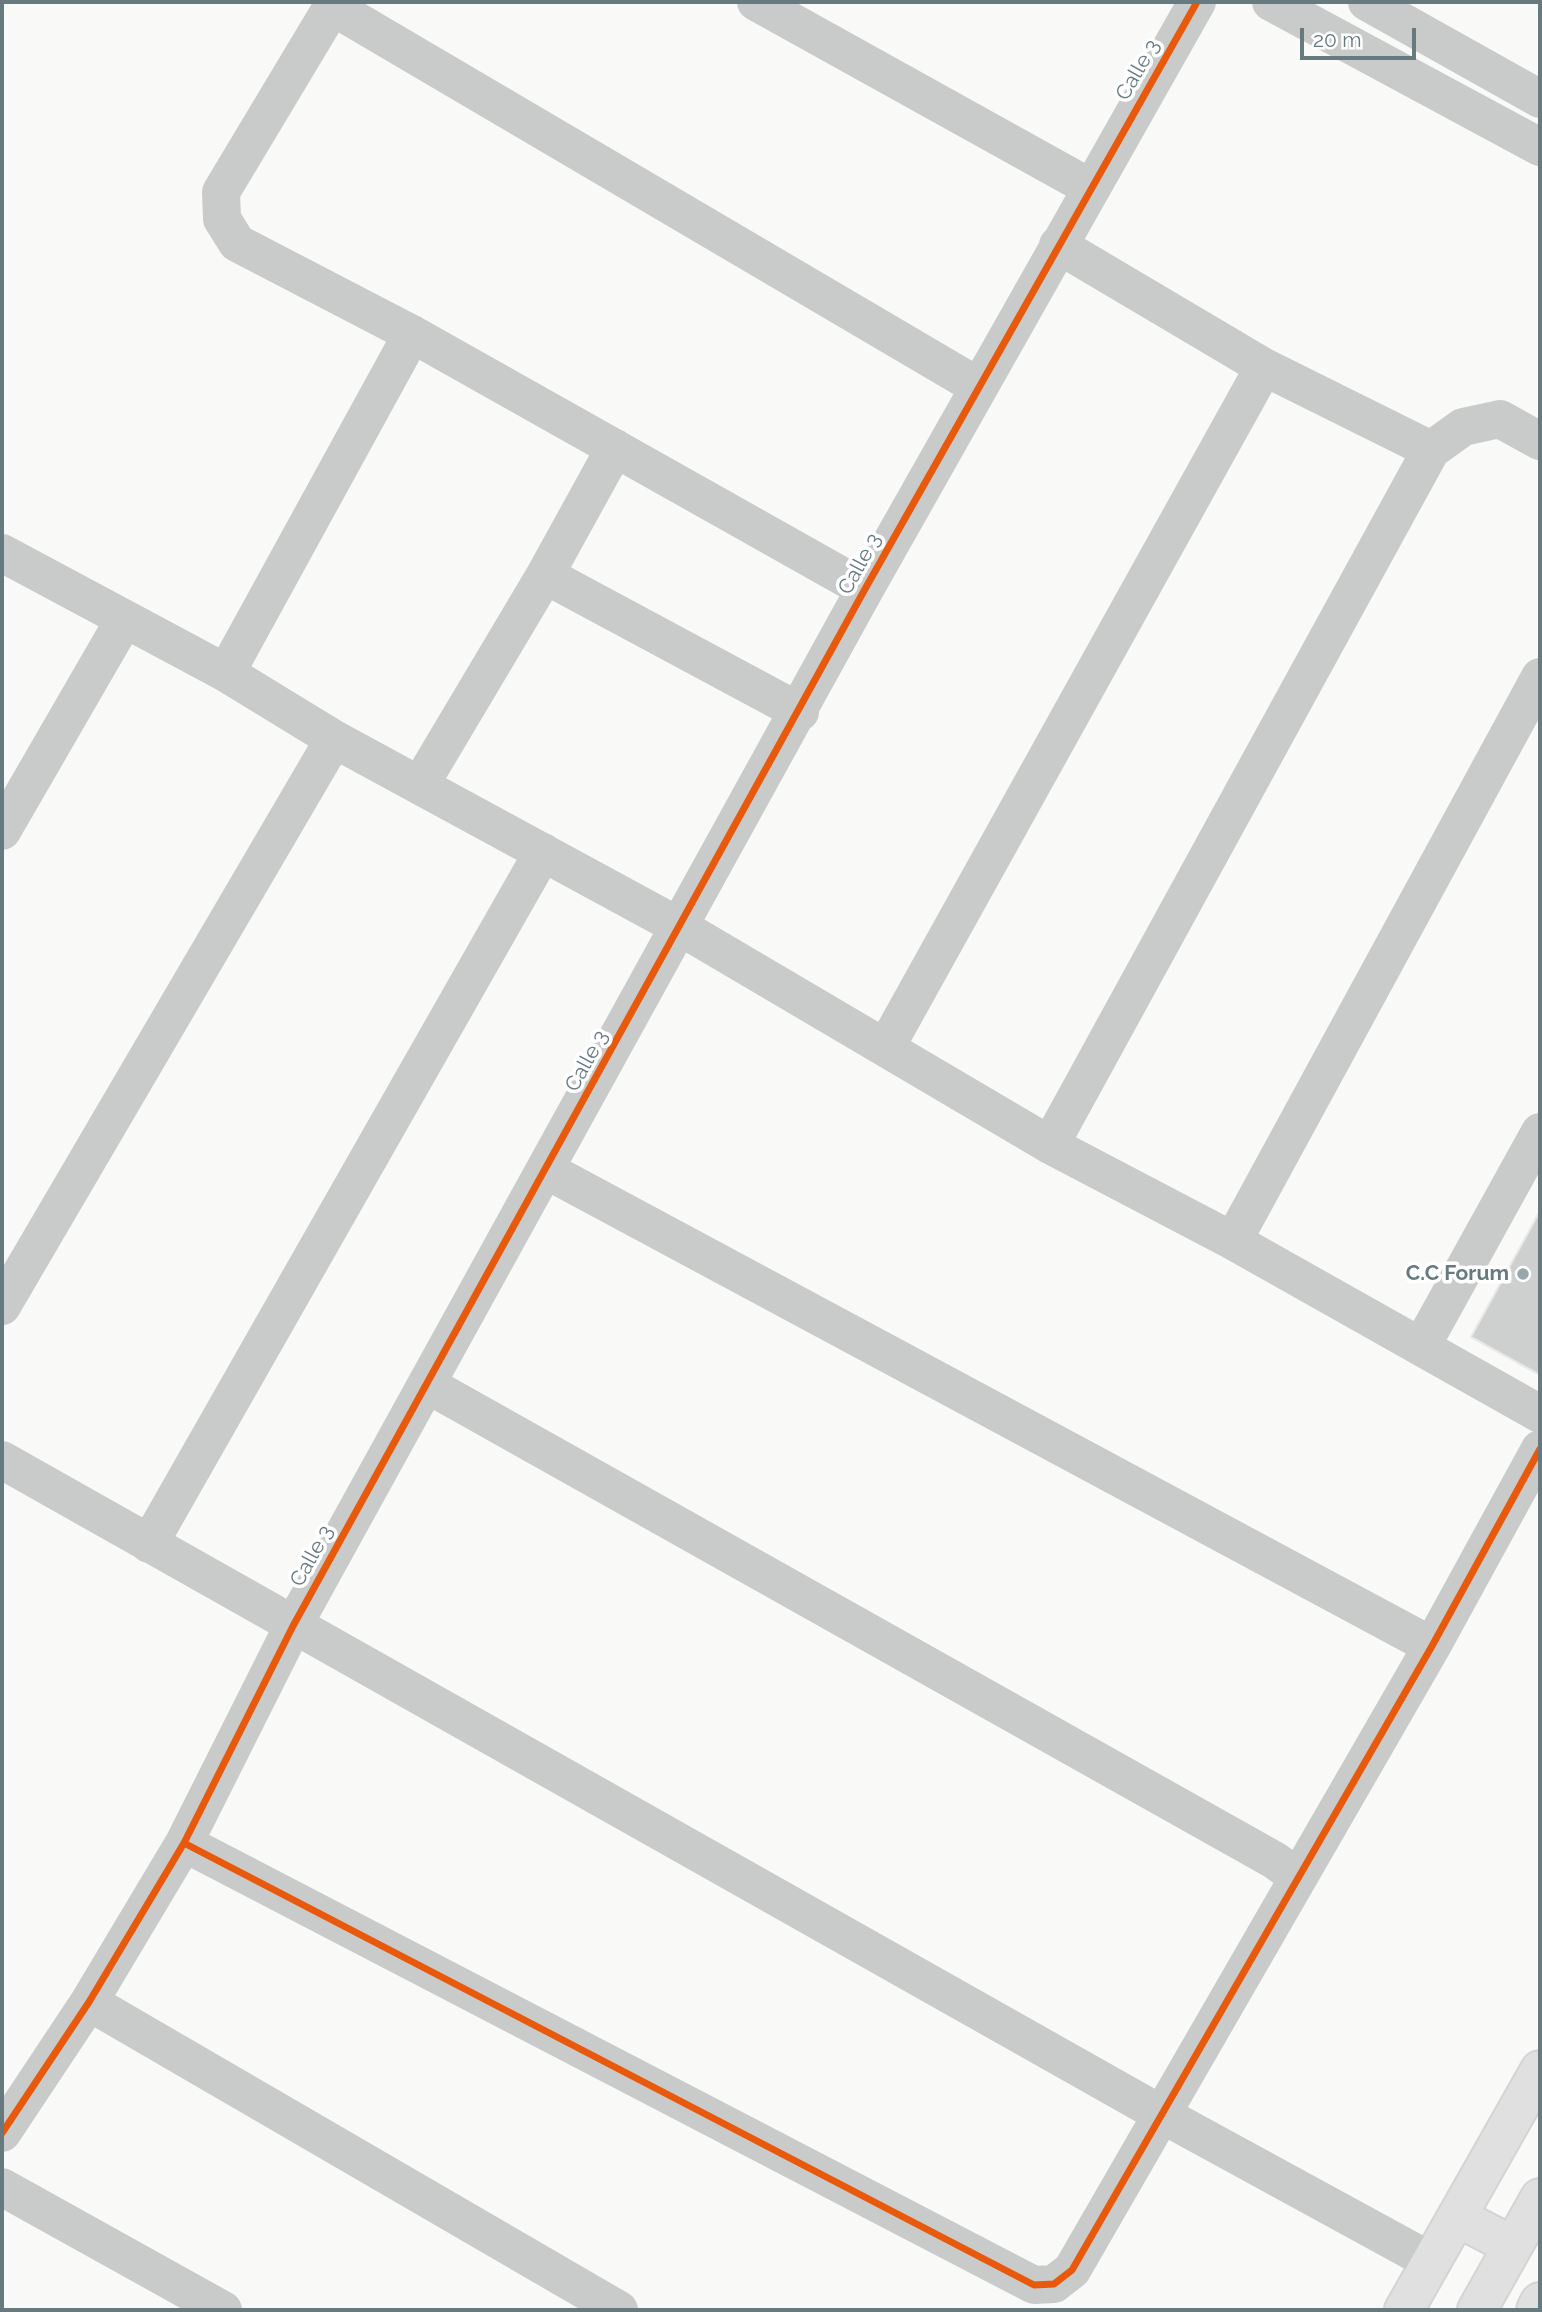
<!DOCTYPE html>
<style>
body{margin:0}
#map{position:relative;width:1542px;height:2312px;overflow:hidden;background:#f9f9f8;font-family:Raleway,sans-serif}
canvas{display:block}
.frame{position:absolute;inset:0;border:4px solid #667a80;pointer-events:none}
.scale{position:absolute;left:1300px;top:28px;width:116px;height:32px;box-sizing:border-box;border:4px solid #667a80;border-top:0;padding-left:9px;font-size:21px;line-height:24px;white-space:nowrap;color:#667a80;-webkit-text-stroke:5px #fff;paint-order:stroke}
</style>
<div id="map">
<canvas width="1542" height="2312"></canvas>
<div class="frame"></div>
<div class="scale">20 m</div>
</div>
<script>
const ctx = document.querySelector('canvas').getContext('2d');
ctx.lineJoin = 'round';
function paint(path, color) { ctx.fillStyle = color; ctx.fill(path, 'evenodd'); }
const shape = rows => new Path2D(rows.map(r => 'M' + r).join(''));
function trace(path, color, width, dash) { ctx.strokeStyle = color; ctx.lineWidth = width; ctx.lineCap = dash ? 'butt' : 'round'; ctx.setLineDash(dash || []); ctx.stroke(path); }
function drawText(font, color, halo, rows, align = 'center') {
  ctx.font = font + ' Raleway,sans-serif'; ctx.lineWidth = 7; ctx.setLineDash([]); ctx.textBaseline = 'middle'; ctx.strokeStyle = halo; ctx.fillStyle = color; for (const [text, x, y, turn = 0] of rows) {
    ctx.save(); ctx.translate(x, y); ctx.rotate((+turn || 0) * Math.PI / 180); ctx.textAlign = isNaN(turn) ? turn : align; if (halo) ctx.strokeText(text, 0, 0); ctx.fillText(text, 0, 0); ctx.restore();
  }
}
const building = shape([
 [1540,1211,1540,1375,1471,1337,1540,1211]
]);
paint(building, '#ced0d0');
trace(building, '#e8e8e8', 2);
const secondary = shape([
 [1457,2217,1513,2246],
 [1404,2310,1540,2070],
 [1477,2310,1540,2198],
 [1536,2310,1540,2302]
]);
trace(secondary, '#d3d5d5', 42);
trace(shape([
 [335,2,221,192,222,219,237,243,412,334,865,589],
 [756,2,1091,188],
 [1271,2,1540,147],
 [1367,2,1540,99],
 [333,7,979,387],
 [1058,245,1264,367,1431,450],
 [2,553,226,673,334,739,680,927,1050,1145,1233,1241,1540,1414],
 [545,575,800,712],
 [226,673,412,334],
 [420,785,545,575,615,448],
 [2,831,124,620],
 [886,1047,1264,367],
 [1050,1145,1431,450,1463,427,1500,419,1540,441],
 [546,1170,1432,1646],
 [1233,1241,1540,677],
 [2,1306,334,739],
 [1421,1347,1540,1132],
 [428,1385,1274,1860,1298,1877],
 [2,1460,1161,2114,1432,2262],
 [149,1544,543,852],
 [184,1843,1034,2285,1054,2284,1072,2270,1432,1646,1540,1449],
 [89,2002,619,2310],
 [2,2133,89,2002,184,1843,293,1626,865,589,1197,2],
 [2,2187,223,2310]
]), '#c9cbcb', 38);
trace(secondary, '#dfe0df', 38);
trace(shape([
 [184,1843,1034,2285,1054,2284,1072,2270,1432,1646,1540,1449],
 [2,2133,89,2002,184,1843,293,1626,865,589,1197,2]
]), '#e8590c', 7);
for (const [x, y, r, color] of [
 [1523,1274,7,"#99a6aa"]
]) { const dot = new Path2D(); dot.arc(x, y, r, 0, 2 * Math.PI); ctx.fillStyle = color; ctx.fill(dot); trace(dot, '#fff', 2.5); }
drawText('21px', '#667a80', '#fff', [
 ["Calle 3",1138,70,-60],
 ["Calle 3",860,564,-61],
 ["Calle 3",587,1061,-61],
 ["Calle 3",312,1556,-61]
]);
drawText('bold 21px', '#667a80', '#fff', [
 ["C.C Forum",1509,1274]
], 'right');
</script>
